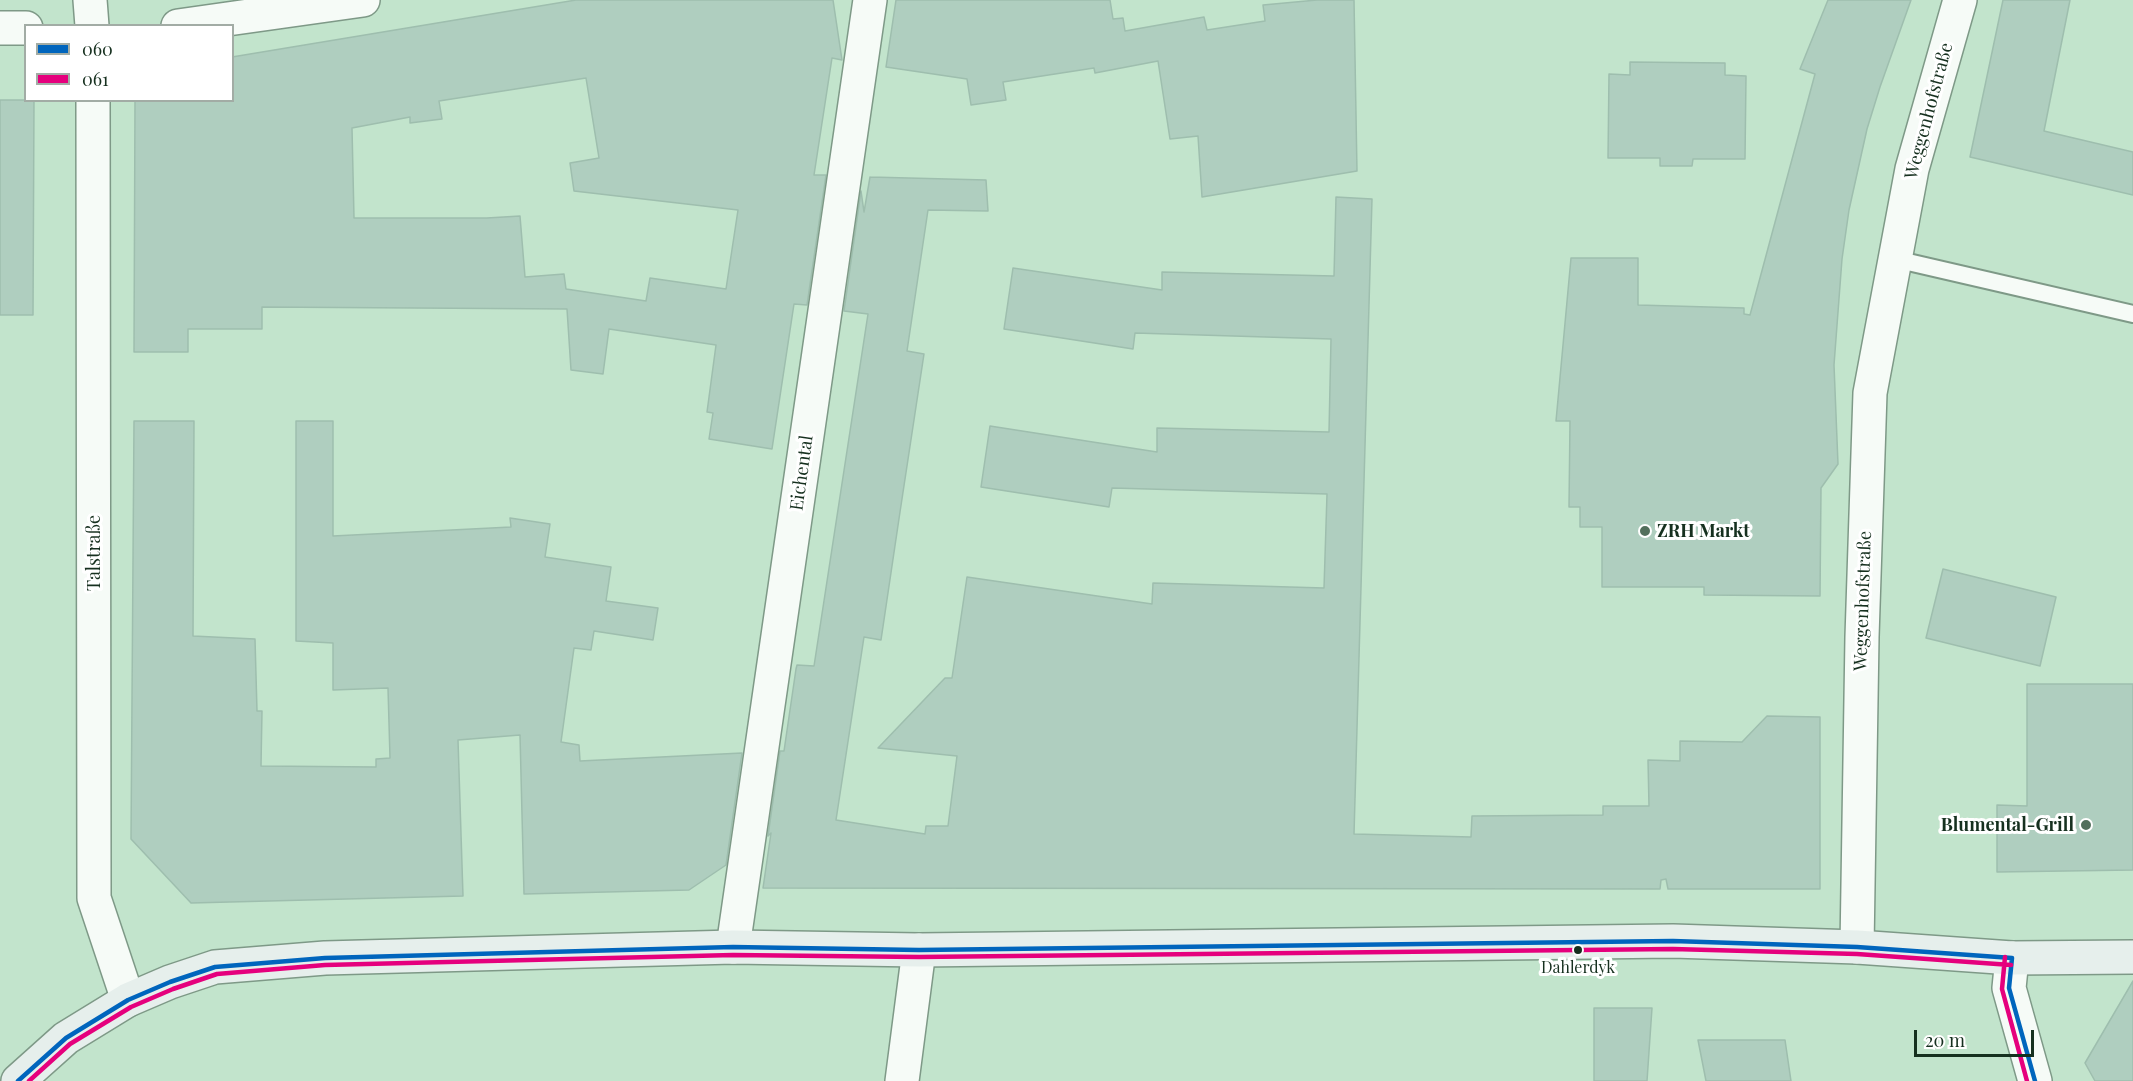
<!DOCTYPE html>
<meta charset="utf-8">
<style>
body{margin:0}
#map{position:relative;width:2133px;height:1081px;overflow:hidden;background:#c2e4cc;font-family:"Playfair Display",serif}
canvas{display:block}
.legend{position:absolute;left:24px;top:24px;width:210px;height:78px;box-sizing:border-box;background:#fff;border:2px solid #a2aca5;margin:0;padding:8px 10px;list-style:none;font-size:18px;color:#16301f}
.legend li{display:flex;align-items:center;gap:12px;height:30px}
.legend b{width:30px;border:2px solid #a2aca5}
.scale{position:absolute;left:1914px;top:1030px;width:120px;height:27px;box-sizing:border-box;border:3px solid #16301f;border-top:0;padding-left:8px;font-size:18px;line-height:21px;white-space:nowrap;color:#16301f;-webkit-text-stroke:4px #fff;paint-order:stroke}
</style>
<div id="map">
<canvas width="2133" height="1081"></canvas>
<ul class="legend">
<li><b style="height:8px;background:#0065bd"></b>060</li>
<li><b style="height:8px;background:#e5007d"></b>061</li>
</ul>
<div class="scale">20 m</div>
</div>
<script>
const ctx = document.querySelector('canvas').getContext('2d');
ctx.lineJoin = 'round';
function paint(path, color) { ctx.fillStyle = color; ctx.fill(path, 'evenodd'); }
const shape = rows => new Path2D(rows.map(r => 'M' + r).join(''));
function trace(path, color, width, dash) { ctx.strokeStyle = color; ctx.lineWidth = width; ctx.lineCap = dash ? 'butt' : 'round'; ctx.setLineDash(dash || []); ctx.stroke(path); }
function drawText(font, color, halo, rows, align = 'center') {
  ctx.font = font + ' "Playfair Display",serif'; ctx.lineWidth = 6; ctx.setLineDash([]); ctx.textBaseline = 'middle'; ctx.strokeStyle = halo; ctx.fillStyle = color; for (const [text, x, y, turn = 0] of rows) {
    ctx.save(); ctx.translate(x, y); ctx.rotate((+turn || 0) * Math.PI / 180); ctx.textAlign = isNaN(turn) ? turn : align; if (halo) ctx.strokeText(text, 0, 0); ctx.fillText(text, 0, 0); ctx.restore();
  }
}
const building = shape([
 [576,0,833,0,842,60,832,58,814,175,826,175,807,305,794,304,772,449,709,439,713,413,707,412,716,345,609,329,603,374,571,370,567,309,262,307,262,329,188,329,188,352,134,352,135,100,232,100,232,57,576,0],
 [586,78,599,158,570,163,574,191,738,210,726,289,650,278,646,301,566,289,564,274,525,277,520,216,487,218,354,218,352,128,410,117,410,123,442,119,439,101,586,78],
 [896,0,1110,0,1113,19,1123,18,1125,31,1204,17,1207,30,1265,21,1263,5,1317,0,1354,0,1357,171,1202,197,1198,136,1170,139,1158,61,1095,73,1094,68,1003,82,1006,100,971,105,967,79,886,67,896,0],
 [1828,0,1911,0,1880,87,1867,129,1849,210,1842,259,1834,365,1838,464,1821,488,1820,596,1704,595,1704,587,1602,587,1602,527,1580,527,1580,507,1569,507,1570,421,1556,421,1571,258,1638,258,1638,305,1744,308,1744,314,1750,315,1815,74,1800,69,1828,0],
 [2003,0,2070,0,2044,131,2133,152,2133,195,1970,157,2003,0],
 [1630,62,1725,63,1725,75,1746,76,1745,159,1693,159,1692,166,1660,166,1660,158,1608,158,1609,74,1630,75,1630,62],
 [0,100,34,100,33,315,0,315,0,100],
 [870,177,986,180,988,211,928,210,907,351,924,354,900,512,881,640,864,637,836,820,925,834,926,826,948,826,957,756,878,748,945,678,952,678,967,577,1152,604,1153,583,1324,588,1327,494,1112,488,1109,507,981,487,990,426,1157,452,1157,428,1329,432,1331,339,1135,333,1133,349,1004,329,1013,268,1162,290,1162,272,1334,276,1336,197,1372,199,1354,834,1471,837,1472,816,1603,815,1603,806,1649,806,1648,760,1680,761,1680,741,1742,742,1767,716,1820,717,1820,889,1668,889,1666,879,1661,880,1660,889,763,888,771,833,768,836,780,751,784,751,796,669,797,665,814,666,868,314,844,311,861,191,864,212,870,177],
 [134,421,194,421,193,636,255,639,257,711,262,711,261,766,376,767,376,759,390,758,388,688,333,690,333,643,296,641,296,421,333,421,333,536,511,527,510,518,550,524,545,557,611,567,606,601,658,608,653,640,594,631,591,650,574,648,561,742,579,745,580,761,742,753,726,865,689,890,524,894,520,735,458,740,463,896,191,903,131,839,134,421],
 [1943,569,2056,597,2040,666,1926,638,1943,569],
 [2027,684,2133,684,2133,870,1997,872,1997,805,2027,806,2027,684],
 [2133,981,2133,1081,2095,1081,2085,1063,2133,981],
 [1594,1008,1652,1008,1647,1081,1594,1081,1594,1008],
 [1698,1040,1785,1040,1791,1081,1706,1081,1698,1040]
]);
paint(building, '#afcebf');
trace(building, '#9ebeae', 1.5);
const service = shape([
 [1895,259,2133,314]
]);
const minor = shape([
 [90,0,92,26],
 [178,26,363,0],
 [0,28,26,28],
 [93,100,94,898,128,1000],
 [733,947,870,0],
 [1857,947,1862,637,1870,393,1912,169,1960,0],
 [2012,958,2009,988,2035,1081],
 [902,1081,919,950]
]);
const secondary = shape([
 [18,1081,66,1038,128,1000,170,982,215,967,325,958,733,947,919,950,1673,941,1857,947,2012,958,2133,957]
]);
trace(service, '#7e9987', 20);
trace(minor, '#7e9987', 36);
trace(secondary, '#7e9987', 36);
trace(service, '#f6fbf7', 16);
trace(minor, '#f6fbf7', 33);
trace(secondary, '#e6efec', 33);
trace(shape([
 [2012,958,2009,988,2035,1081],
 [18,1081,66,1038,128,1000,170,982,215,967,325,958,733,947,919,950,1673,941,1857,947,2012,958]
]), '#0065bd', 4.5);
trace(shape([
 [2005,957,2002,989,2027,1081],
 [29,1081,70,1044,131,1007,173,989,217,974,325,965,733,955,919,957,1673,949,1857,954,2011,965]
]), '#e5007d', 4.5);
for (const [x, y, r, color] of [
 [1645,531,6,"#526f5c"],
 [2086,825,6,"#526f5c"],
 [1578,950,5,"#16301f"]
]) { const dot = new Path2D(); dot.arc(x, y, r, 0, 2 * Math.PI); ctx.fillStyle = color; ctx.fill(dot); trace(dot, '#fff', 2); }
drawText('16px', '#16301f', '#fff', [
 ["Dahlerdyk",1578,968]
]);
drawText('18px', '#16301f', '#fff', [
 ["Weggenhofstraße",1929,111,-75],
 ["Eichental",802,473,-82],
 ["Talstraße",94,553,-90],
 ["Weggenhofstraße",1863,601,-88]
]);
drawText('bold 18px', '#16301f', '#fff', [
 ["ZRH Markt",1657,531],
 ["Blumental-Grill",2074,825,"right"]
], 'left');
</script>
